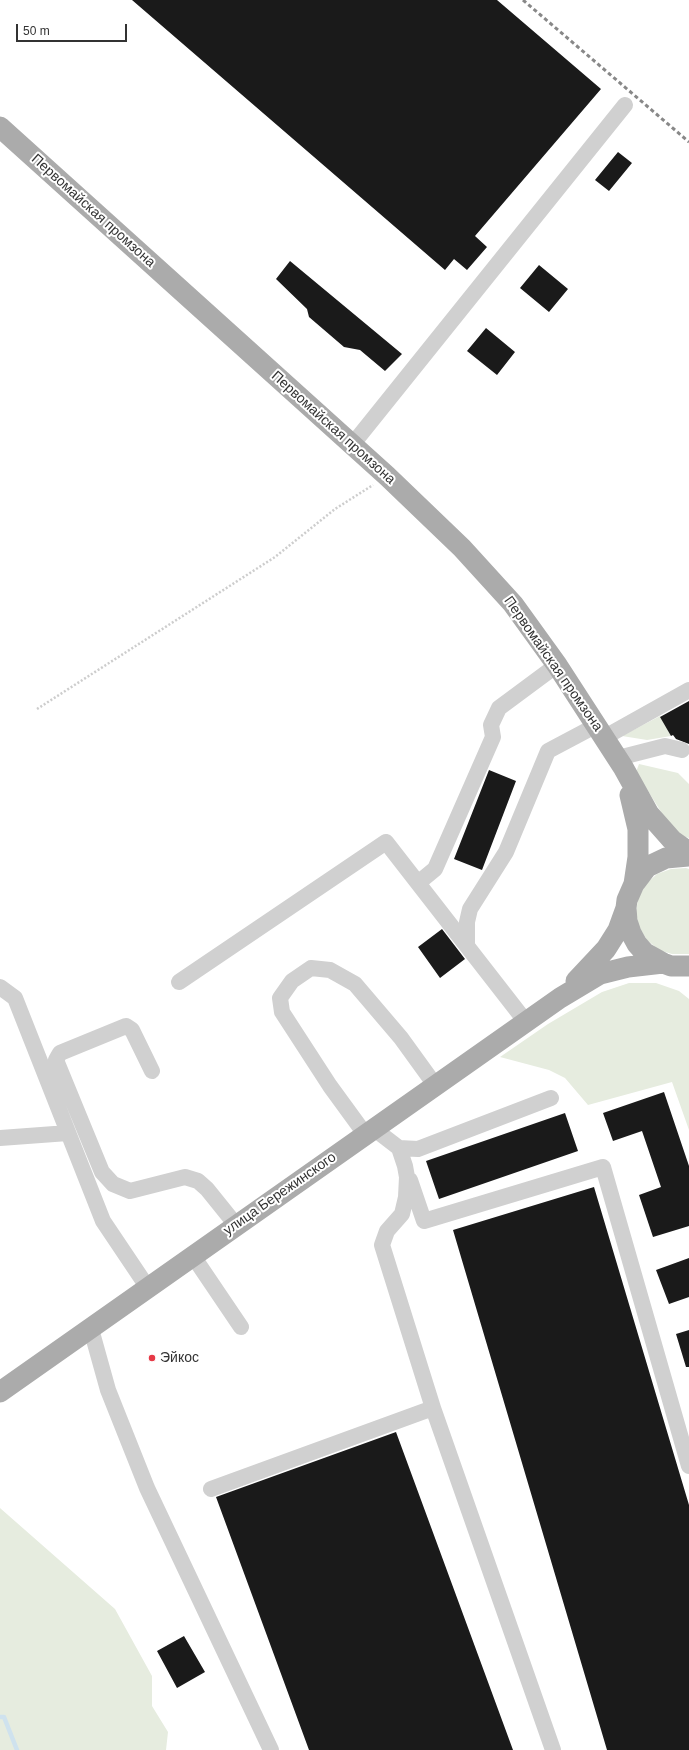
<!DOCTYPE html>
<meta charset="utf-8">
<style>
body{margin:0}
#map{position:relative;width:689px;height:1750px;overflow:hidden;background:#fff;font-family:Arial,sans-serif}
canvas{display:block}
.scale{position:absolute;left:16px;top:24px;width:111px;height:18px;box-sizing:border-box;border:2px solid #333;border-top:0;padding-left:5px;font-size:12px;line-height:14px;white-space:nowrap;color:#333;-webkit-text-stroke:3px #fff;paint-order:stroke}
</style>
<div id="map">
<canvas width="689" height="1750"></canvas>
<div class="scale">50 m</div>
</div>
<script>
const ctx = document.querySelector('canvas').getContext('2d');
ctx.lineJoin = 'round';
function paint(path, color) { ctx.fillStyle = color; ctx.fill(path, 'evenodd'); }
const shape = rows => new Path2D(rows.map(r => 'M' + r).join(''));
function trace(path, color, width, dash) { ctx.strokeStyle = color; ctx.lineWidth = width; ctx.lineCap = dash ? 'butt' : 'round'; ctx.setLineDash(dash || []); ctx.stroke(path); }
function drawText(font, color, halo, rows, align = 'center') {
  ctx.font = font + ' Arial,sans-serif'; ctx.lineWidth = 4; ctx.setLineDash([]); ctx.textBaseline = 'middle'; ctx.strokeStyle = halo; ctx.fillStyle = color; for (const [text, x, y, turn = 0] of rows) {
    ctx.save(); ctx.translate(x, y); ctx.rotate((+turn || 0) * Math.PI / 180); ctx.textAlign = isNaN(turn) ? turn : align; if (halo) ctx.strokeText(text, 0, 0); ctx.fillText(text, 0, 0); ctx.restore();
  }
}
paint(shape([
 [660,716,671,736,647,740,622,736],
 [639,764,678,773,689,784,689,838,675,834,636,772],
 [686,868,689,869,689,954,672,954,659,950,647,940,639,927,636,913,638,898,646,884,657,874,671,869],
 [629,983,656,983,679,991,689,999,689,1130,672,1082,588,1105,565,1078,549,1070,500,1057,548,1024,602,992],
 [0,1508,115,1609,152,1676,152,1706,168,1732,166,1750,0,1750]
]), '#e6ecdf');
trace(shape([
 [0,1717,4,1717,17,1750]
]), '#cfe2ee', 4.5);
paint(shape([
 [132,0,497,0,601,89,475,236,487,247,467,270,454,259,445,270],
 [618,152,632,163,609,191,595,180],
 [290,261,402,354,385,371,360,350,344,347,309,317,307,309,276,279],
 [539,265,568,289,549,312,520,288],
 [486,328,515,352,497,375,467,351],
 [689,701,689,744,676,739,673,735,671,736,660,717],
 [489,770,516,781,482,870,454,859],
 [442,929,465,959,440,978,418,947],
 [664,1092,689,1166,689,1226,653,1237,639,1195,661,1187,642,1131,613,1141,603,1113],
 [565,1113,578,1151,439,1199,426,1161],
 [594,1187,689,1505,689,1750,607,1750,453,1230],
 [689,1258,689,1297,669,1304,656,1270],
 [689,1330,689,1367,686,1367,676,1334],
 [396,1432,513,1750,309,1750,216,1497],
 [184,1636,205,1672,177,1688,157,1651]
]), '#1a1a1a');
trace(shape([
 [37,709,275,557,335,509,373,485]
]), '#cdcdcd', 2.5, [2, 2]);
trace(shape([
 [352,445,625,105],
 [605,737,689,690],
 [618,758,665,746,682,750],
 [418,883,435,869,493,737,491,725,499,708,557,665],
 [467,946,467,922,470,909,506,852,548,751,597,725],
 [179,982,386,842,526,1022],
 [0,987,15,998,103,1221,148,1288],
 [152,1071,132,1030,126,1026,60,1053,56,1060,102,1172,113,1184,130,1191,185,1177,198,1181,207,1189,236,1225],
 [373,1128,399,1148,418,1149,551,1098],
 [365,1134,330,1086,282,1012,280,998,292,981,311,968,330,970,355,984,401,1038,435,1085],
 [0,1138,68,1133],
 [399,1148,405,1166,407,1177,406,1197,402,1214,387,1231,382,1245,433,1408,553,1750],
 [410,1180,424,1221,603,1167,689,1466],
 [193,1256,241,1327],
 [91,1329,108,1390,147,1488,271,1750],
 [211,1489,433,1408]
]), '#d0d0d0', 16);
trace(shape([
 [0,127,387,476,462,548,513,604,557,665,623,767,649,814,672,840,689,852],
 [630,795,638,829,638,857,634,884],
 [689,856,666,858,647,867,634,884,627,900,626,908,627,921,631,933,637,944,645,953,663,963,671,966,689,966],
 [576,981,606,949,618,930,626,908],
 [0,1392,560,998,600,974,628,967,663,963]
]), '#ababab', 21);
trace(shape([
 [523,0,689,142]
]), '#888', 3, [4, 3]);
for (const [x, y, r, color] of [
 [152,1358,4,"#e63946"]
]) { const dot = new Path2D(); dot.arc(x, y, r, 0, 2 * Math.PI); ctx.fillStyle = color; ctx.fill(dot); trace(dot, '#fff', 1.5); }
drawText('14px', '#333', '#fff', [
 ["Первомайская промзона",93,211,42],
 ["Первомайская промзона",333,428,42],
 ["Первомайская промзона",553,664,55],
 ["улица Бережинского",280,1194,-35]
]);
drawText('14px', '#333', '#fff', [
 ["Эйкос",160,1358]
], 'left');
</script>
